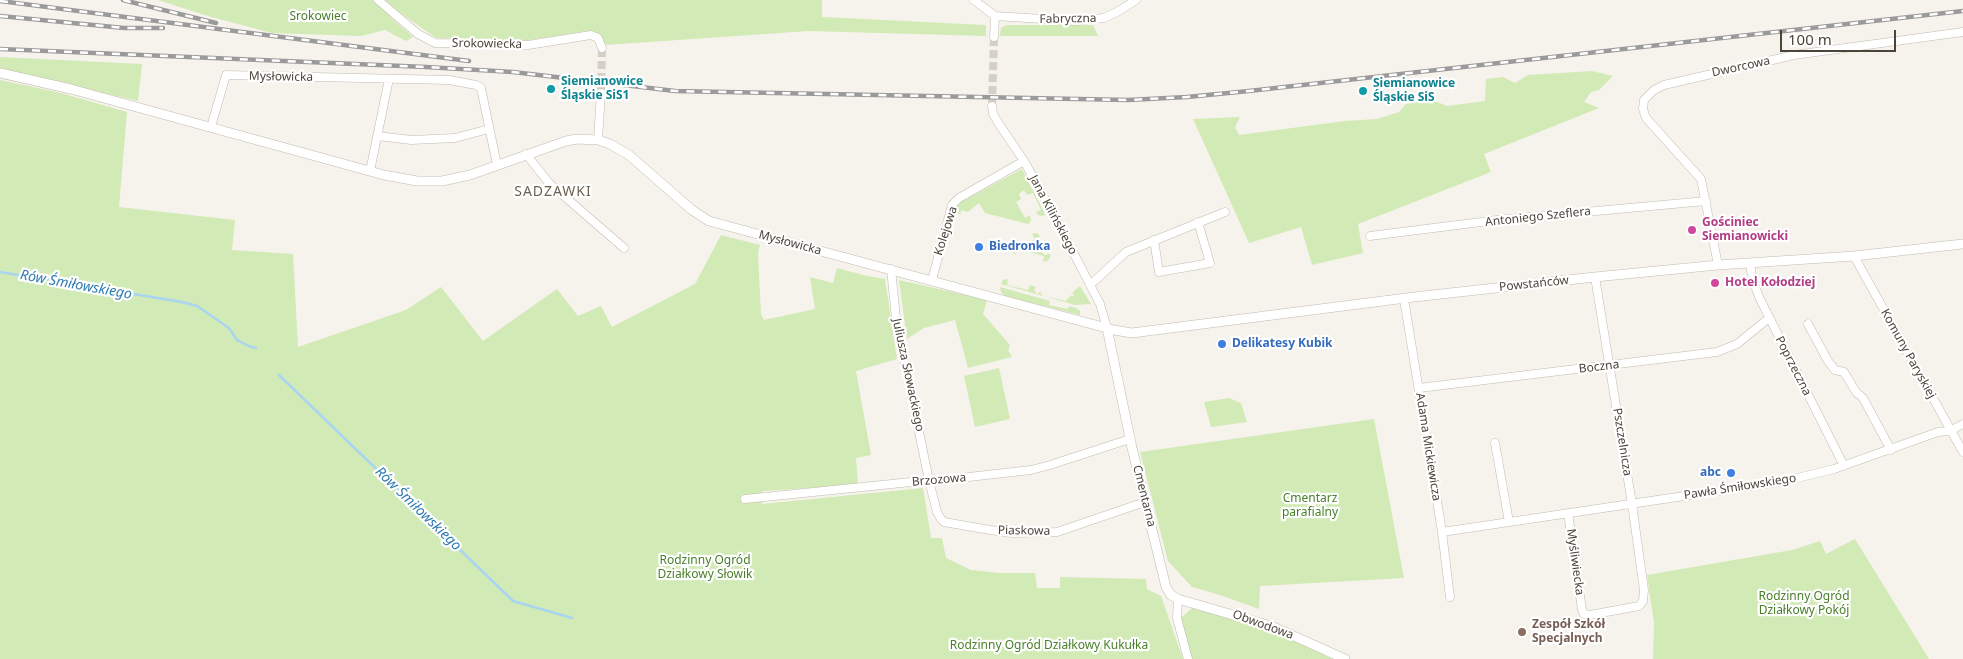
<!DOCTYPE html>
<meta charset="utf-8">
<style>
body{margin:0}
#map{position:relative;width:1963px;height:659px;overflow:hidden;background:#f6f3ec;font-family:"Noto Sans",sans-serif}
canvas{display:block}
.scale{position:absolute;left:1780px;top:30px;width:116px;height:22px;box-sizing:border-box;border:2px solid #4b4439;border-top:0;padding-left:6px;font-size:15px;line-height:18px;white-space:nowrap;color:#4b4439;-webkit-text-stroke:4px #fff;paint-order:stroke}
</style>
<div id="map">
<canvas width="1963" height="659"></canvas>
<div class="scale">100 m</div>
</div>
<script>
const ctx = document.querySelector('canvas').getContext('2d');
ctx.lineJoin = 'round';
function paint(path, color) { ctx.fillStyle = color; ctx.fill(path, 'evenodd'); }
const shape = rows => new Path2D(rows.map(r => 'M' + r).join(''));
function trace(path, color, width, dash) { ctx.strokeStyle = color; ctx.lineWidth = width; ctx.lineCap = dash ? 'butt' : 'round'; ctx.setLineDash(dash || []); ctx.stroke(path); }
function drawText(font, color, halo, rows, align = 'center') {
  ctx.font = font + ' "Noto Sans",sans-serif'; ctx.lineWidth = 4.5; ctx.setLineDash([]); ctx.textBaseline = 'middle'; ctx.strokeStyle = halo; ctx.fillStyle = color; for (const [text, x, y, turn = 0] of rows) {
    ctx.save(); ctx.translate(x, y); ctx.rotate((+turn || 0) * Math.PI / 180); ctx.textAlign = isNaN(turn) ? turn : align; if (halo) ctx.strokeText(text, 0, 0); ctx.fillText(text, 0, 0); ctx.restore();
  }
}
paint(shape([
 [158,0,822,0,822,17,986,25,986,36,809,31,605,45,600,35,588,31,522,41,436,38,399,12,389,16,413,37,406,41,385,30,361,36,272,33,211,17],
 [1007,25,1093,25,1098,36,1000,36,1001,28],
 [0,57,142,64,138,101,0,69],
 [1592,71,1613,76,1599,90,1591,92,1584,102,1599,108,1484,154,1491,172,1358,224,1363,253,1312,265,1301,227,1249,243,1193,119,1240,117,1235,127,1239,135,1345,121,1377,119,1399,112,1406,104,1424,101,1435,101,1447,106,1485,101,1486,79,1503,77,1515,83,1528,75],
 [0,80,61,93,127,112,119,207,235,220,232,250,293,254,298,347,406,310,441,287,483,341,557,289,578,316,601,306,612,327,695,284,721,235,760,245,758,253,761,315,764,320,815,309,810,277,833,283,837,268,867,276,885,279,897,359,856,371,871,455,856,458,858,485,762,491,762,504,923,488,931,538,942,538,946,558,971,570,1000,573,1035,573,1037,588,1060,588,1060,577,1146,579,1147,589,1161,596,1183,659,0,659],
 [1022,169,1045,214,1043,216,1038,215,1036,212,1041,210,1033,193,1027,195,1024,190,1019,194,1021,199,1016,202,1025,218,1030,215,1031,221,1028,224,985,213,979,203,968,212,962,210,960,214,955,214,950,232,956,234,954,235,949,234,948,231,955,207,959,203],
 [1037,233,1040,236,1036,239,1044,255,1050,254,1050,258,1047,261,1043,262,1044,256,1017,249,1015,254,1012,253,1011,249,1013,244,1016,243,1019,248,1035,239,1032,234],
 [1008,279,1007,285,1028,290,1030,285,1036,287,1034,290,1037,294,1040,292,1043,296,1066,301,1071,295,1073,297,1074,295,1072,293,1080,286,1091,304,1075,305,1001,284,1003,280],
 [899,280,987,300,983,314,1010,345,1008,350,1012,357,968,368,955,320,924,328,907,339],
 [1000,287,1050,301,1049,305,1068,309,1069,306,1076,308,1080,311,1080,315,1005,296,1001,292],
 [999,368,1010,419,975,427,964,376],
 [1229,398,1241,403,1247,422,1211,427,1204,402],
 [1374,419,1404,578,1260,586,1259,609,1217,594,1192,587,1168,561,1140,452],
 [1855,539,1929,659,1653,659,1654,623,1647,575,1792,550,1820,541,1826,554],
 [1192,608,1284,635,1332,659,1192,659,1180,619]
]), '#d2eab5');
trace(shape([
 [0,272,182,302,197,306,229,328,237,340,251,347,256,348],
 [279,375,513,601,572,618]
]), '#a9d4f2', 2.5);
trace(shape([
 [601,93,602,48],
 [992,106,994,37]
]), '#d4d0c8', 8, [8, 4]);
const minor = shape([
 [378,0,418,34,435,43,528,45,591,35,598,38,602,48],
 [974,0,995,16,1075,21,1104,18,1117,12,1136,0],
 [994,37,995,16],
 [992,106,993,114,999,124,1024,161,1057,221,1100,304,1107,328],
 [211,127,226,75,449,80,476,85,481,88,497,165],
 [378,136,411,140,455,138,489,129],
 [598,140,601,93],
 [526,154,549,183,624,248],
 [370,171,389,79],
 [1370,236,1497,220,1706,201],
 [1154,240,1159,272,1210,263,1198,222],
 [1854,256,1963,452],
 [1750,263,1752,277,1759,297,1844,466],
 [1718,265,1701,179,1646,118,1643,109,1644,100,1654,90,1664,85,1794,55,1963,32],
 [891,269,896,318,929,481,937,512,941,519,944,522,990,530,1012,533,1057,532,1145,502],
 [932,280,952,205,959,198,1024,161],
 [1090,285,1126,252,1225,212],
 [1404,299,1442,532,1450,597],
 [1808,324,1828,361,1835,370,1844,372,1856,392,1863,398,1891,450],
 [1419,388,1717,352,1737,344,1769,318],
 [1495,443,1509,522],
 [745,499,921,481,942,480,1031,470,1050,465,1130,439],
 [1568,513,1582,610,1584,614,1590,615,1639,606,1643,601,1644,590,1632,504,1595,277],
 [1442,532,1785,481,1834,469,1938,432,1950,431,1963,424],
 [1178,599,1177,618,1188,659]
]);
const tertiary = shape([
 [0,73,71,89,384,175,417,181,442,181,470,175,566,141,577,139,598,140,610,144,629,155,692,210,709,221,1114,330,1132,333,1414,297,1595,277,1718,265,1854,256,1963,244],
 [1107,328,1132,448,1166,587,1171,595,1178,599,1274,627,1345,659]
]);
trace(minor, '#c2bbae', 9);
trace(tertiary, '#c2bbae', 10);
trace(minor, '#fff', 8);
trace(tertiary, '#fff', 9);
const rail = shape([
 [123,0,216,23],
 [0,1,469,61],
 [0,16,124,28,163,28],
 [0,49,426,67,513,72,675,91,1128,100,1187,97,1249,91,1963,11]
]);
trace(rail, '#9a9a9a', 4.5);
trace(rail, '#fff', 2.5, [8]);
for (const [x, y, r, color] of [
 [551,89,5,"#0f9aa8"],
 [1363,91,5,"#0f9aa8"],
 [1692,230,5,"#d1479c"],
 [979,247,5,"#3f7fe0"],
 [1715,283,5,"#d1479c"],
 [1222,344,5,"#3f7fe0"],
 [1731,473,5,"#3f7fe0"],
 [1522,632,5,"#8d6e63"]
]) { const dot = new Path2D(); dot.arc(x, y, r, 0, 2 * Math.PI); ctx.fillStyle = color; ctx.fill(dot); trace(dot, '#fff', 2); }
drawText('12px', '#4a7f2a', '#fff', [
 ["Srokowiec",318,17],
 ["Cmentarz",1310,499],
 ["parafialny",1310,513],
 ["Rodzinny Ogród",705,561],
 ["Działkowy Słowik",705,575],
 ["Rodzinny Ogród",1804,597],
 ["Działkowy Pokój",1804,611],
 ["Rodzinny Ogród Działkowy Kukułka",1049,646]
]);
drawText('12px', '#4b4439', '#fff', [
 ["Fabryczna",1068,19,-1],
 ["Srokowiecka",487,44,1],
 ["Dworcowa",1741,67,-12],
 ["Mysłowicka",281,77,1],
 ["Jana Kilińskiego",1053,215,62],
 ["Antoniego Szeflera",1538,217,-6],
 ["Kolejowa",946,231,-72],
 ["Mysłowicka",790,243,15],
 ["Powstańców",1534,284,-6],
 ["Komuny Paryskiej",1908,354,61],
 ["Poprzeczna",1793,366,63],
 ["Boczna",1599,367,-7],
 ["Juliusza Słowackiego",908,375,78],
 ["Pszczelnicza",1622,442,81],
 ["Adama Mickiewicza",1428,447,81],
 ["Brzozowa",939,480,-5],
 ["Pawła Śmiłowskiego",1740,487,-9],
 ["Cmentarna",1144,496,76],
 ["Piaskowa",1024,531,1],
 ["Myśliwiecka",1575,562,82],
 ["Obwodowa",1263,625,20]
]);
drawText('bold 12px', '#0d838f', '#fff', [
 ["Siemianowice",561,82],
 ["Śląskie SiS1",561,96],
 ["Siemianowice",1373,84],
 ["Śląskie SiS",1373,98]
], 'left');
drawText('bold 12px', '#b23c85', '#fff', [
 ["Gościniec",1702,223],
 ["Siemianowicki",1702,237],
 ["Hotel Kołodziej",1725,283]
], 'left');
drawText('bold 12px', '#366cbe', '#fff', [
 ["Biedronka",989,247],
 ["Delikatesy Kubik",1232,344],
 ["abc",1721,473,"right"]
], 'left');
drawText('bold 12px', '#785e54', '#fff', [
 ["Zespół Szkół",1532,625],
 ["Specjalnych",1532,639]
], 'left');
ctx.letterSpacing = '1px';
drawText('14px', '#6e6250', '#fff', [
 ["SADZAWKI",553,192]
]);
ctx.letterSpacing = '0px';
drawText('italic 14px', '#2e7ab2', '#fff', [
 ["Rów Śmiłowskiego",76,285,10],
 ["Rów Śmiłowskiego",418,509,44]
]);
</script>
